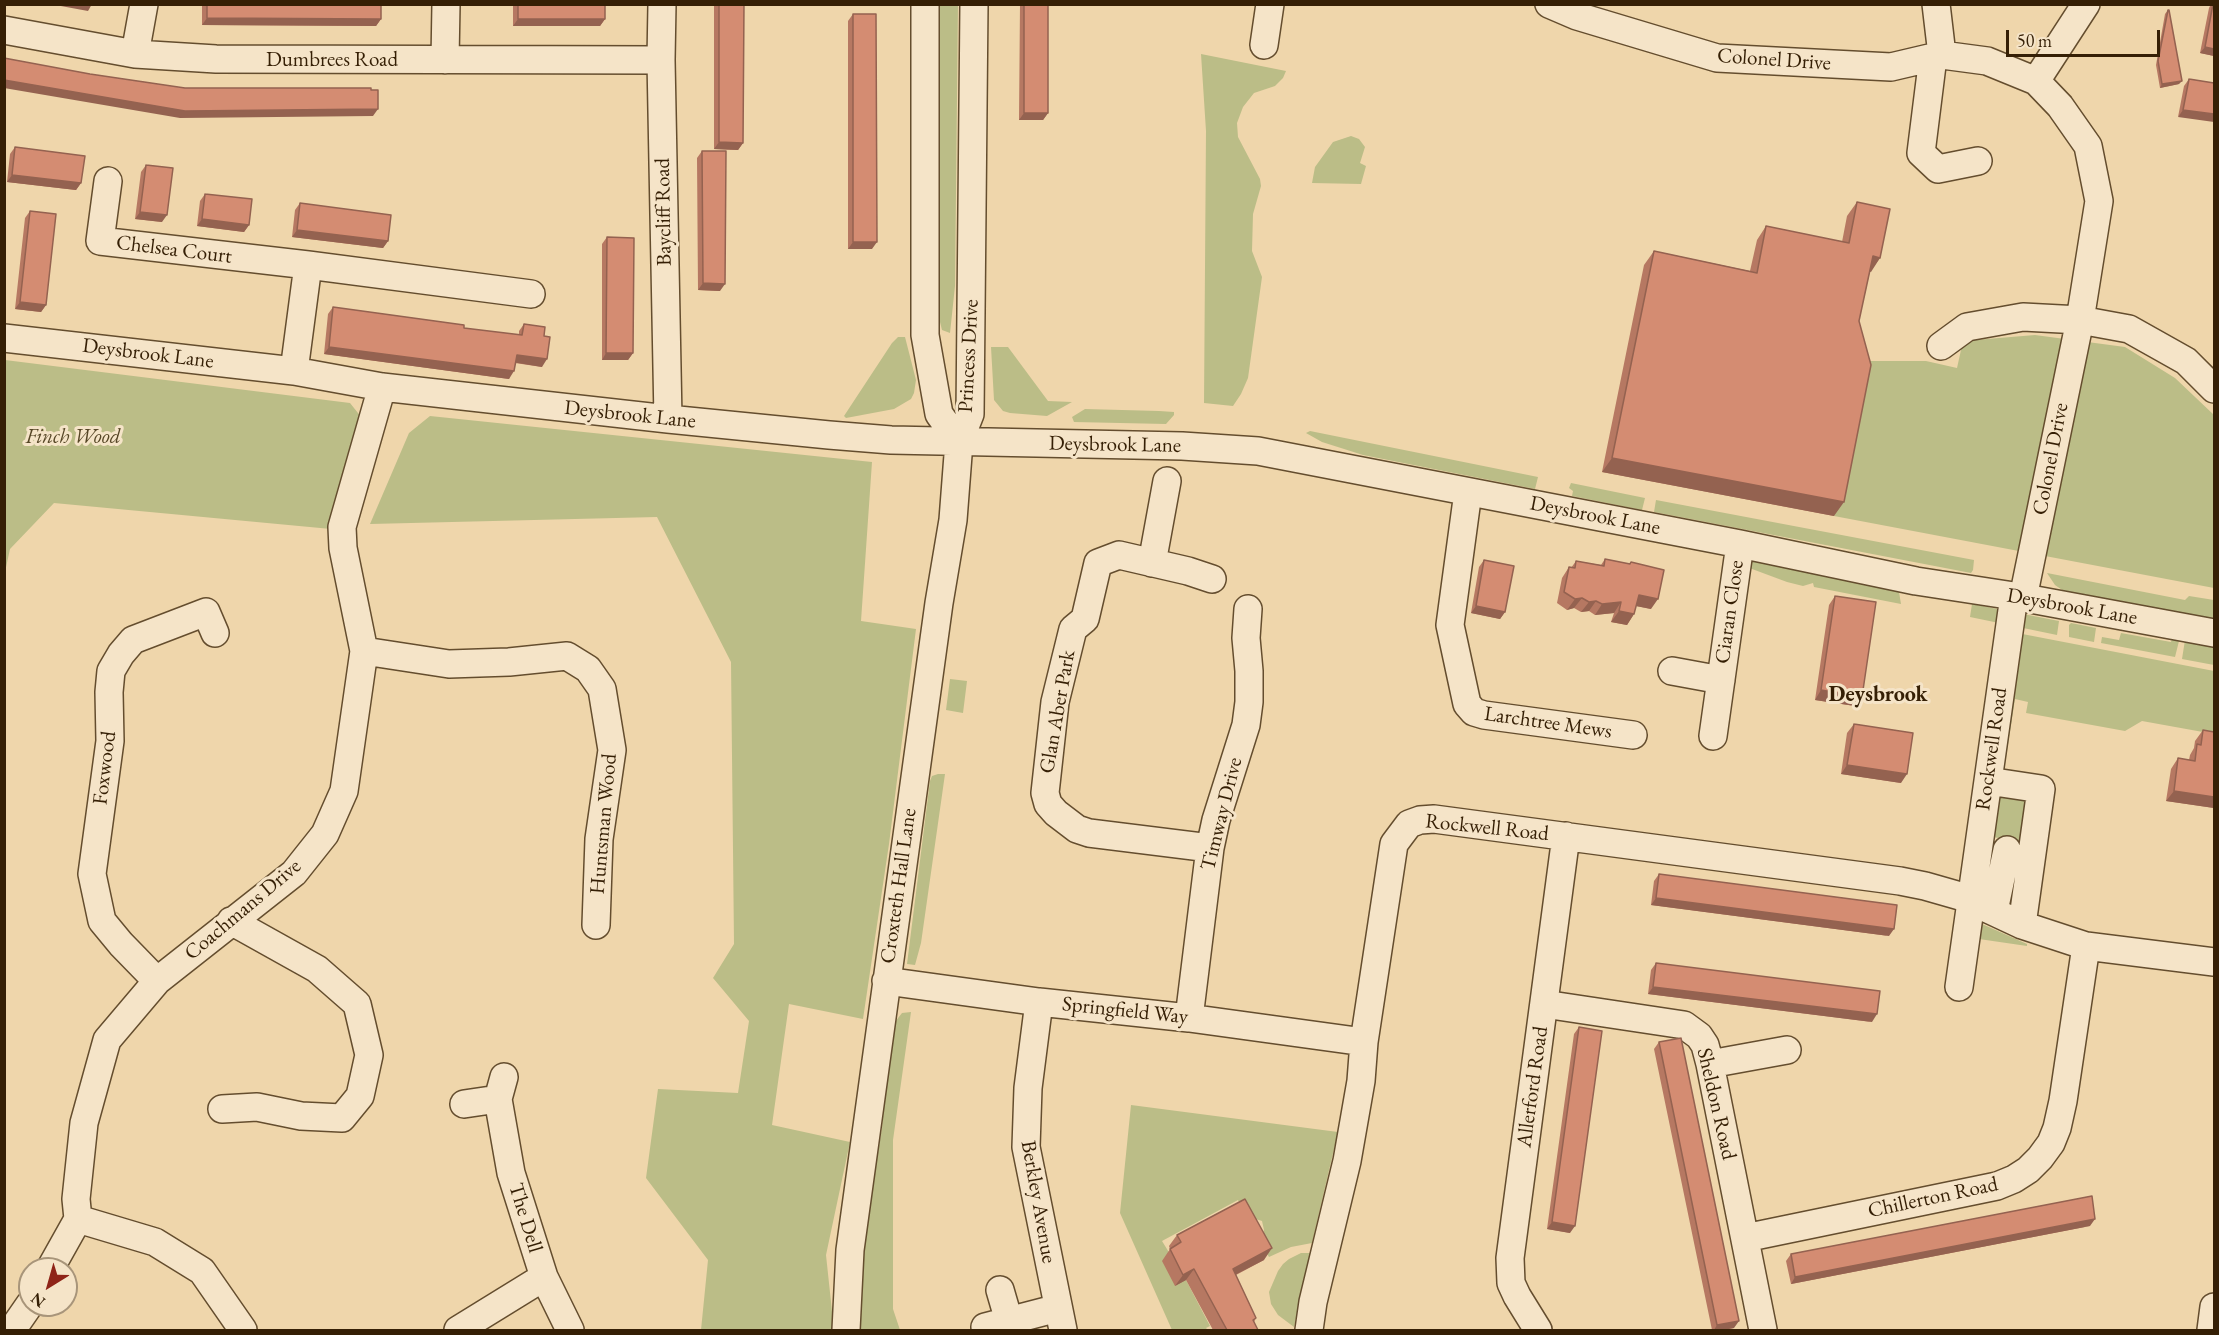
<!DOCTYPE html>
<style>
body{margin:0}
#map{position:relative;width:2219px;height:1335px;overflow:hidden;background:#efd6ab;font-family:"EB Garamond",serif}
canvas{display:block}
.frame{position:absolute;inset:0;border:6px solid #351f05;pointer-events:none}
.north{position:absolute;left:18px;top:1257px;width:60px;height:60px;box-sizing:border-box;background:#f5e4c8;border:2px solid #a8957a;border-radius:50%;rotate:217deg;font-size:16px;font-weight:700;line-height:24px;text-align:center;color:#351f05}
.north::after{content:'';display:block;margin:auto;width:21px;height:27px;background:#8f2418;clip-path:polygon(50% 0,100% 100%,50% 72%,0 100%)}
.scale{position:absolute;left:2006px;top:30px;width:154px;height:27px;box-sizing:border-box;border:3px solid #351f05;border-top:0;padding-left:8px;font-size:18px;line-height:21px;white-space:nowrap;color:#351f05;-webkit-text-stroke:4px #f5e4c8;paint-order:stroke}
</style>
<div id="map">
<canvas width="2219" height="1335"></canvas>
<div class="frame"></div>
<div class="north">N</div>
<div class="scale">50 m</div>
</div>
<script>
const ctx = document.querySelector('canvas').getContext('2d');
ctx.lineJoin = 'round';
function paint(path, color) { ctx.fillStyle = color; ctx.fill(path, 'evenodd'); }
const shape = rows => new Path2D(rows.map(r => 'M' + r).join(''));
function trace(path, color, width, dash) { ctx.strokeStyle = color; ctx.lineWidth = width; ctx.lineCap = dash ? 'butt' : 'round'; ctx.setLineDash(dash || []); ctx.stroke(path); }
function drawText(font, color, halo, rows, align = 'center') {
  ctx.font = font + ' "EB Garamond",serif'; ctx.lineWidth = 6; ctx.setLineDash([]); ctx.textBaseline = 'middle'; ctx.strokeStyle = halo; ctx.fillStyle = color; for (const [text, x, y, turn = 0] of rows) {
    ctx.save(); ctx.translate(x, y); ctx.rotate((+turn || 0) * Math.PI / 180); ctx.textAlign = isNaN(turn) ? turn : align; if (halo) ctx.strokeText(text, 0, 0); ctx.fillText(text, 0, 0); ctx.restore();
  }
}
paint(shape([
 [937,5,958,5,955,286,950,333,942,330,936,306],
 [1201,54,1286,71,1283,78,1275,86,1254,93,1243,107,1237,123,1238,137,1260,179,1261,186,1253,214,1252,251,1262,277,1248,378,1241,394,1233,406,1204,403,1206,131],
 [1351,136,1359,139,1365,147,1360,163,1366,166,1361,184,1312,183,1315,167,1333,142],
 [2035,335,2125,347,2175,378,2214,415,2214,588,1834,516,1870,361,1926,361,1957,368,1963,341],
 [898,337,905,337,916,380,914,393,911,399,894,409,846,418,844,416,892,343],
 [991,347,1008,347,1048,401,1072,402,1047,416,1010,413,1003,411,994,400],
 [5,360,350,403,362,418,331,529,54,503,10,549,5,572],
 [1085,409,1159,411,1174,412,1174,415,1166,424,1074,422,1072,417],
 [430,416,872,462,861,621,916,629,889,844,863,1019,789,1004,772,1125,850,1142,826,1255,834,1330,701,1330,708,1260,646,1178,658,1089,738,1093,749,1021,713,978,734,944,731,662,657,517,370,524,409,433],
 [1310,431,1538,477,1535,489,1363,455,1322,442,1306,433],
 [1571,483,1645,498,1642,510,1572,496,1573,491,1569,488],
 [1656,500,1974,560,1973,570,1971,573,1654,512],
 [1752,561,1894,589,1899,592,1901,604,1814,587,1813,583,1803,586,1787,582,1744,566],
 [2047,573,2185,600,2189,596,2214,600,2214,620,2065,592,2055,585],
 [1972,604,2059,621,2057,635,1970,617],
 [2071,623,2096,628,2094,642,2069,637,2069,625],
 [2012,632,2214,671,2214,734,2142,721,2125,731,2026,713,2028,702,2015,699,2005,764,1994,762],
 [2121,633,2171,642,2173,635,2179,641,2175,657,2101,643,2102,637,2119,640],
 [2185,640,2214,644,2214,665,2182,659],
 [950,679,967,681,963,713,946,710],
 [938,774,945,774,921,943,915,965,907,964,930,781,932,776],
 [1990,784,2035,790,2030,842,1984,836],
 [1982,924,2027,944,2027,946,1979,939],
 [911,1012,893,1140,893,1309,900,1330,857,1330,859,1268,882,1128,891,1027,902,1013],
 [1131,1105,1338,1132,1312,1243,1291,1247,1269,1257,1260,1242,1264,1230,1262,1221,1246,1216,1238,1200,1162,1241,1186,1280,1210,1326,1206,1328,1208,1330,1172,1330,1120,1213],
 [1301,1253,1310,1253,1294,1327,1278,1315,1271,1304,1269,1292,1278,1271,1283,1264,1289,1259]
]), '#bbbd87');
const minor = shape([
 [662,4,661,60,668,419],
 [925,4,925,335,939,414,959,442],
 [1549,4,1577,16,1717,58,1891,67,1942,55,1987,61,2036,81,2060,106,2088,146,2099,201,2080,320,2023,598],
 [1936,4,1942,55],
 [4,30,135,54,216,59,661,60],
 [1264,45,1270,4],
 [135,54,144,4],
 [1933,57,1921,153,1938,169,1978,161],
 [445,60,446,4],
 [2036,81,2086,4],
 [108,181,100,241,308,265,531,294],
 [4,338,294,371,382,387,668,419,829,435,891,440,1182,446,1258,451,1740,544,1916,581,2014,596,2214,633],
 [1941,346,1967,327,2023,317,2080,320,2129,329,2186,361,2214,389],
 [294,371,308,265],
 [1468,492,1450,625,1467,704,1474,712,1484,715,1633,735],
 [1152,563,1167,481],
 [364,651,449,664,509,662,567,656,588,669,602,689,612,750,599,839,596,925],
 [1672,671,1721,680],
 [1713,736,1740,544],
 [1988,781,2041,789,2022,925],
 [1210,848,1089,833,1077,829,1056,813,1048,804,1045,793,1055,702,1073,629,1085,619,1098,563,1119,555,1188,571,1212,579],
 [1994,911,2007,850],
 [157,981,121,944,102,921,92,874,110,741,109,692,111,671,121,654,133,640,206,612,215,633],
 [886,981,1039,1002,1189,1018,1364,1042],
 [1959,987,2014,596],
 [1039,1002,1028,1088,1026,1147,1063,1330],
 [1544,1004,1684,1025,1699,1036,1705,1045,1710,1064,1763,1330],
 [1189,1018,1210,848,1216,820,1246,725,1249,702,1249,671,1246,638,1248,609],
 [1710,1064,1787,1050],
 [504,1077,498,1099,511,1173,544,1277,570,1330],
 [464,1104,498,1099],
 [222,1109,257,1107,301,1116,342,1118,360,1096,369,1055,357,1004,317,969,231,921],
 [78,1219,155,1242,202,1271,243,1330],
 [1745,1238,1997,1186,2014,1179,2028,1170,2040,1158,2051,1143,2057,1128,2063,1101,2086,946],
 [50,1269,78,1219,76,1199,84,1123,107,1040,157,981,294,873,325,834,344,791,364,651,343,548,342,527,382,387],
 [1000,1290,1009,1321],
 [985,1327,1058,1308],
 [12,1330,30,1304],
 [458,1330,544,1277],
 [846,1330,850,1250,939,603,953,520,959,442,970,414,974,4],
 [1309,1330,1313,1302,1347,1161,1361,1081,1364,1042,1394,844,1409,824,1420,820,1434,819,1900,881,1925,886,1960,896,2022,925,2086,946,2214,962],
 [1538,1330,1517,1296,1511,1283,1510,1258,1566,836],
 [2211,1330,2214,1307]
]);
trace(minor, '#644d2e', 30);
trace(minor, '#f5e4c8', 27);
paint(shape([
 [202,4,381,4,381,19,376,26,202,25],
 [513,4,605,4,605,19,600,26,513,26],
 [714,4,744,4,743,143,738,150,714,149],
 [1020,4,1048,4,1048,113,1043,120,1019,120],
 [2211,4,2214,4,2214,56,2200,53,2209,8],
 [2168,10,2179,84,2160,88,2156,65,2165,14],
 [853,14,872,249,848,249,848,21],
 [2189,79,2214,83,2178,117,2184,86],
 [15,147,81,183,76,190,7,182,10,154],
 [702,151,720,291,698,290,697,158],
 [146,165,162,222,135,219,141,172],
 [205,194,249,225,244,232,197,226,200,201],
 [1857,202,1880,258,1870,271,1859,321,1834,516,1602,472,1644,265,1654,251,1750,271,1757,240,1766,226,1842,242,1847,216],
 [300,203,388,241,383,248,292,237,295,210],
 [30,211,46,305,41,312,15,309,25,218],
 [607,237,633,353,628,360,602,360,602,244],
 [333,307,464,328,519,335,519,331,524,324,544,336,542,367,515,363,509,379,324,354,328,314],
 [1605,559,1629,564,1631,562,1651,609,1636,606,1634,614,1627,625,1611,622,1614,613,1595,615,1589,611,1581,612,1574,608,1567,610,1557,603,1562,578,1569,567,1571,568,1576,561,1601,565],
 [1484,560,1505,612,1500,619,1471,613,1479,567],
 [1835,596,1862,697,1855,706,1815,700,1829,605],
 [1854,724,1901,783,1841,774,1847,733],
 [2203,730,2214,808,2166,801,2171,769,2178,758,2189,760,2190,755,2194,748,2195,741],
 [1659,874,1889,936,1651,905,1654,881],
 [1656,963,1872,1022,1648,994,1651,970],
 [1579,1027,1570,1233,1547,1229,1574,1034],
 [1659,1042,1734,1328,1723,1330,1712,1330,1654,1049],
 [2090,1226,1791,1284,1786,1261,1791,1254],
 [1177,1235,1264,1260,1236,1275,1256,1318,1254,1322,1258,1330,1213,1330,1186,1280,1175,1286,1162,1261,1170,1249,1169,1246]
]), '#b67862');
paint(shape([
 [50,4,92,4,88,11],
 [207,18,381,19,376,26,202,25],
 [518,19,605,19,600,26,513,26],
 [2205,47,2214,49,2214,56,2200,53],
 [4,80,378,109,373,116,180,118,4,88],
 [2182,81,2179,84,2160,88,2162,84],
 [2183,110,2214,114,2214,122,2178,117],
 [1024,113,1048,113,1043,120,1019,120],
 [719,142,743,143,738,150,714,149],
 [12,175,81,183,76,190,7,182],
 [140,212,167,215,162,222,135,219],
 [202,219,249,225,244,232,197,226],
 [297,230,388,241,383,248,292,237],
 [853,242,877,242,872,249,848,249],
 [1873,256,1880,258,1871,272,1864,270],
 [703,283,725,284,720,291,698,290],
 [20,302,46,305,41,312,15,309],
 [329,347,514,371,509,379,324,354],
 [606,353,633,353,628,360,602,360],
 [517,355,547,359,542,367,512,362],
 [1612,458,1844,502,1834,516,1602,472],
 [1639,595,1658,599,1651,609,1631,605],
 [1582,598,1574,608,1567,610,1575,599],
 [1596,601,1589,611,1581,612,1589,602],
 [1621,602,1614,613,1595,615,1602,604],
 [1476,606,1505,612,1500,619,1471,613],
 [1619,611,1634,614,1627,625,1611,622],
 [1821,690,1862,697,1855,706,1815,700],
 [1847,765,1907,774,1901,783,1841,774],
 [2174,791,2214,797,2214,808,2166,801],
 [1656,898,1894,929,1889,936,1651,905],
 [1653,987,1877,1014,1872,1022,1648,994],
 [2095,1219,2090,1226,1791,1284,1795,1277],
 [1552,1222,1575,1226,1570,1233,1547,1229],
 [1272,1248,1264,1260,1225,1280,1233,1269],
 [1194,1269,1186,1280,1175,1286,1183,1275],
 [1739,1321,1734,1328,1723,1330,1714,1330,1717,1325]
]), '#946250');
const building = shape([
 [207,4,381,4,381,19,207,18,207,4],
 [518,4,605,4,605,19,518,19,518,4],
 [719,4,744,4,743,143,719,142,719,4],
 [1024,4,1048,4,1048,113,1024,113,1024,4],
 [2213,4,2214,4,2214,49,2205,47,2213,4],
 [2168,10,2169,10,2182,81,2162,84,2158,61,2168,10],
 [853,14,876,14,877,242,853,242,853,14],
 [4,58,90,74,185,88,371,88,371,90,378,90,378,109,185,111,4,80,4,58],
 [2189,79,2214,83,2214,114,2183,110,2189,79],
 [15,147,85,156,81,183,12,175,15,147],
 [702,151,726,151,725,284,703,283,702,151],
 [146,165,173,168,167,215,140,212,146,165],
 [205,194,252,199,249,225,202,219,205,194],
 [1857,202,1890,209,1880,258,1873,256,1859,321,1871,365,1844,502,1612,458,1654,251,1757,273,1766,226,1849,243,1857,202],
 [300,203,391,215,388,241,297,230,300,203],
 [30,211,56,214,46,305,20,302,30,211],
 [607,237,634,238,633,353,606,353,607,237],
 [333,307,435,321,464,325,464,328,522,335,524,324,545,327,544,336,550,337,547,359,517,355,514,371,329,347,333,307],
 [1605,559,1630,564,1631,562,1664,570,1658,599,1639,595,1634,614,1619,611,1621,602,1602,604,1596,601,1589,602,1582,598,1575,599,1564,592,1569,567,1575,568,1576,561,1604,566,1605,559],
 [1484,560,1514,566,1505,612,1476,606,1484,560],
 [1835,596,1876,602,1862,697,1821,690,1835,596],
 [1854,724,1913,733,1907,774,1847,765,1854,724],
 [2203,730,2214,732,2214,797,2174,791,2178,758,2195,761,2197,744,2201,745,2203,730],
 [1659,874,1897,905,1894,929,1656,898,1659,874],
 [1656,963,1880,991,1877,1014,1653,987,1656,963],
 [1579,1027,1602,1031,1575,1226,1552,1222,1579,1027],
 [1681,1038,1739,1321,1717,1325,1659,1042,1681,1038],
 [2092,1196,2095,1219,1795,1277,1791,1254,2092,1196],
 [1245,1199,1272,1248,1233,1269,1256,1318,1253,1320,1258,1330,1226,1330,1227,1330,1194,1269,1183,1275,1170,1249,1181,1242,1177,1235,1245,1199]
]);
paint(building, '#d48c72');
trace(building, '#946250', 1.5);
drawText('21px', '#351f05', '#f5e4c8', [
 ["Dumbrees Road",332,60],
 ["Colonel Drive",1774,60,4],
 ["Baycliff Road",664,212,-91],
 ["Chelsea Court",174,250,7],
 ["Deysbrook Lane",148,354,7],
 ["Princess Drive",969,356,-87],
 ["Deysbrook Lane",630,415,6],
 ["Deysbrook Lane",1115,445,1],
 ["Colonel Drive",2051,459,-79],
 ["Deysbrook Lane",1595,516,11],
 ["Deysbrook Lane",2072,607,10],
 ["Ciaran Close",1730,612,-82],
 ["Glan Aber Park",1058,712,-80],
 ["Larchtree Mews",1548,723,8],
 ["Rockwell Road",1992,749,-82],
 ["Foxwood",105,768,-83],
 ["Timway Drive",1222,814,-76],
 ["Huntsman Wood",604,824,-85],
 ["Rockwell Road",1487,828,6],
 ["Croxteth Hall Lane",899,886,-82],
 ["Coachmans Drive",243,910,-40],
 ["Springfield Way",1125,1011,6],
 ["Allerford Road",1533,1087,-82],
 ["Sheldon Road",1716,1104,77],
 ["Chillerton Road",1933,1198,-12],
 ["Berkley Avenue",1038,1202,80],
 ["The Dell",525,1218,73]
]);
drawText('italic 21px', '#564626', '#f5e4c8', [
 ["Finch Wood",73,437]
]);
drawText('bold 22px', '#351f05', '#f5e4c8', [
 ["Deysbrook",1878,695]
]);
</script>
